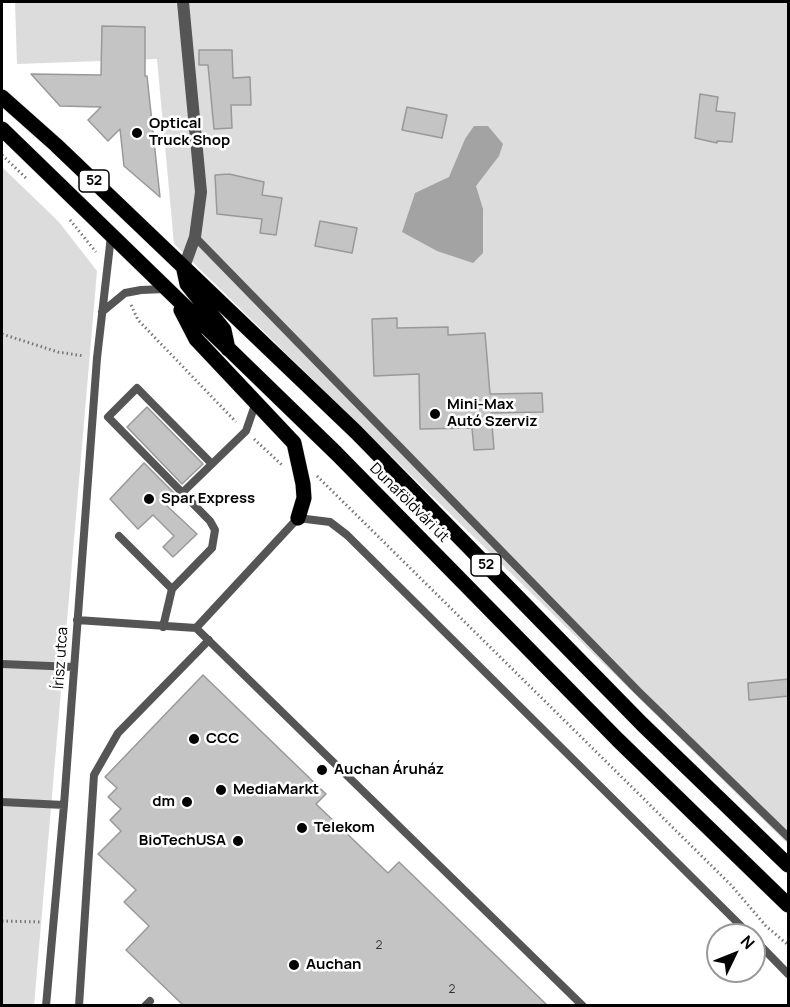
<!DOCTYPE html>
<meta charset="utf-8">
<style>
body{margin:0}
#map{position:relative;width:790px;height:1007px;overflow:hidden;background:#fff;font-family:Manrope,sans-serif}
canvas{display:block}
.frame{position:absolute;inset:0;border:3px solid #000;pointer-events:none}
.north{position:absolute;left:706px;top:923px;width:60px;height:60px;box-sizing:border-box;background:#fff;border:2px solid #999;border-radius:50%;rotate:47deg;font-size:16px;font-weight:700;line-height:24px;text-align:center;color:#000}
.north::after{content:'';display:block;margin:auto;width:21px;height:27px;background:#000;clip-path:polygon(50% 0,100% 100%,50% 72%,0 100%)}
</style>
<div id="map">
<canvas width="790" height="1007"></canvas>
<div class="frame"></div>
<div class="north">N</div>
</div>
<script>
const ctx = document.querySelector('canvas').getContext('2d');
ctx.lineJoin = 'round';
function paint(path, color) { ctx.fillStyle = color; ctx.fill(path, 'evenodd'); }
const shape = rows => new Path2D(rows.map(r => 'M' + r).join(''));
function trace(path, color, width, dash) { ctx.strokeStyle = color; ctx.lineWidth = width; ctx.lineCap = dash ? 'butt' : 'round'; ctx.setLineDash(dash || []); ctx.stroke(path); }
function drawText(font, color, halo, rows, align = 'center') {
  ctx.font = font + ' Manrope,sans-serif'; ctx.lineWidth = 5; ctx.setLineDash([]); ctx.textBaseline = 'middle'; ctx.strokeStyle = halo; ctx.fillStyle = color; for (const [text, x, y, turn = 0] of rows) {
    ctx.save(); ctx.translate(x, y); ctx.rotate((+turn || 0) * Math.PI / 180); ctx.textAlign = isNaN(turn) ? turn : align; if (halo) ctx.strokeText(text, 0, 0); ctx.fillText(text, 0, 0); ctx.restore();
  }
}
paint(shape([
 [15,2,788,2,788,844,174,244,157,59,17,64],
 [2,167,59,222,97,271,34,1006,2,1005]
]), '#dcdcdc');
paint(shape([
 [474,126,488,126,503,144,499,156,476,186,483,209,483,253,473,263,437,251,402,232,415,193,449,177,465,139]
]), '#a3a3a3');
const building = shape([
 [102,26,145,27,145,76,147,76,160,197,124,166,120,129,108,141,88,120,101,107,60,106,31,74,101,75,102,26],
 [199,50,232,50,233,78,250,77,251,105,231,105,232,128,214,129,208,65,199,65,199,50],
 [700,94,718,97,716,111,735,113,732,142,717,141,717,143,695,138,700,94],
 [407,107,447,115,442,138,402,130,407,107],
 [229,174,264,182,262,195,282,198,276,235,260,233,262,219,217,214,215,175,229,174],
 [320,221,357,228,352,253,315,246,320,221],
 [397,318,397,328,448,327,448,335,485,333,490,394,542,393,543,412,491,413,494,449,474,450,472,428,420,429,419,374,374,376,372,319,397,318],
 [147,407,203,464,182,484,127,427,147,407],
 [144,463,175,494,165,504,197,534,173,557,163,547,174,536,153,515,138,529,110,499,144,463],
 [203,675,326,794,316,804,388,873,399,862,547,1005,183,1005,126,950,149,926,124,902,136,890,98,854,121,831,110,820,121,809,108,797,117,788,105,777,203,675],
 [789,679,789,696,749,700,748,683,789,679]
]);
paint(building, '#c4c4c4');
trace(building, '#999', 1.5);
const primary = shape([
 [2,97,56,145,356,432,642,724,788,865],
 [2,129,336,453,618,740,788,905],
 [184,270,187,284,224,330,228,349],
 [181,310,196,339,294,443,303,484,304,498,298,518]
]);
trace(primary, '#dbdbdb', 16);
trace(shape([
 [2,155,26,178],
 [70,220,96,252],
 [131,305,138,320,236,422],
 [2,334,58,352,84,356],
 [254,439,282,465],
 [317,476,731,885,766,926,788,945],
 [2,921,40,922]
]), '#777', 3, [1.5, 3]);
trace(shape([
 [195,237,638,691,788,837],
 [102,312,125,293,141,290,165,289],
 [182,493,246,431,256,402],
 [119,536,172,589],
 [77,620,196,628,583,1006],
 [163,627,172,589,212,548,215,530,210,521,108,417,137,388,212,464],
 [196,628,298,518,330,522,347,535,750,935],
 [2,664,74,667],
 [2,802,64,805],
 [754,939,788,974],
 [46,1006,64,805,97,358,111,236],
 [79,1006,94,775,118,733,209,640],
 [145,1006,150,1001]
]), '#555', 8);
trace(shape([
 [183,2,201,192,195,237,184,267]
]), '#555', 12);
trace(primary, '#000', 15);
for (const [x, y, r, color] of [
 [137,133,6,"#000"],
 [435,414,6,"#000"],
 [149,499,6,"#000"],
 [194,739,6,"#000"],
 [322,770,6,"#000"],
 [221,790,6,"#000"],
 [187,802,6,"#000"],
 [302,828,6,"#000"],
 [238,841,6,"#000"],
 [294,965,6,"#000"]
]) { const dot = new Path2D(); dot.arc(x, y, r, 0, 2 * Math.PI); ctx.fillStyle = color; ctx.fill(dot); trace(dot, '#fff', 2); }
drawText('12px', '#313131', null, [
 ["2",379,946],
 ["2",452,990]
]);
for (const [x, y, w] of [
 [94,181,30],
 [486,565,30]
]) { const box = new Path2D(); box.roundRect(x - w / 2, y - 11, w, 22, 4.5); ctx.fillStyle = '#fff'; ctx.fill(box); trace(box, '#000', 1.5); }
drawText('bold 14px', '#000', null, [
 ["52",94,181],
 ["52",486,565]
]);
drawText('bold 15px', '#000', '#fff', [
 ["Optical",149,124],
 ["Truck Shop",149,141],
 ["Mini-Max",447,405],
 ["Autó Szerviz",447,422],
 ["Spar Express",161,499],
 ["CCC",206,739],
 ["Auchan Áruház",334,770],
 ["MediaMarkt",233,790],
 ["dm",175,802,"right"],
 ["Telekom",314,828],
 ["BioTechUSA",226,841,"right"],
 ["Auchan",306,965]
], 'left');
drawText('15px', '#000', '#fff', [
 ["Dunaföldvári út",409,503,45],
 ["Írisz utca",61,658,-86]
]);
</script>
